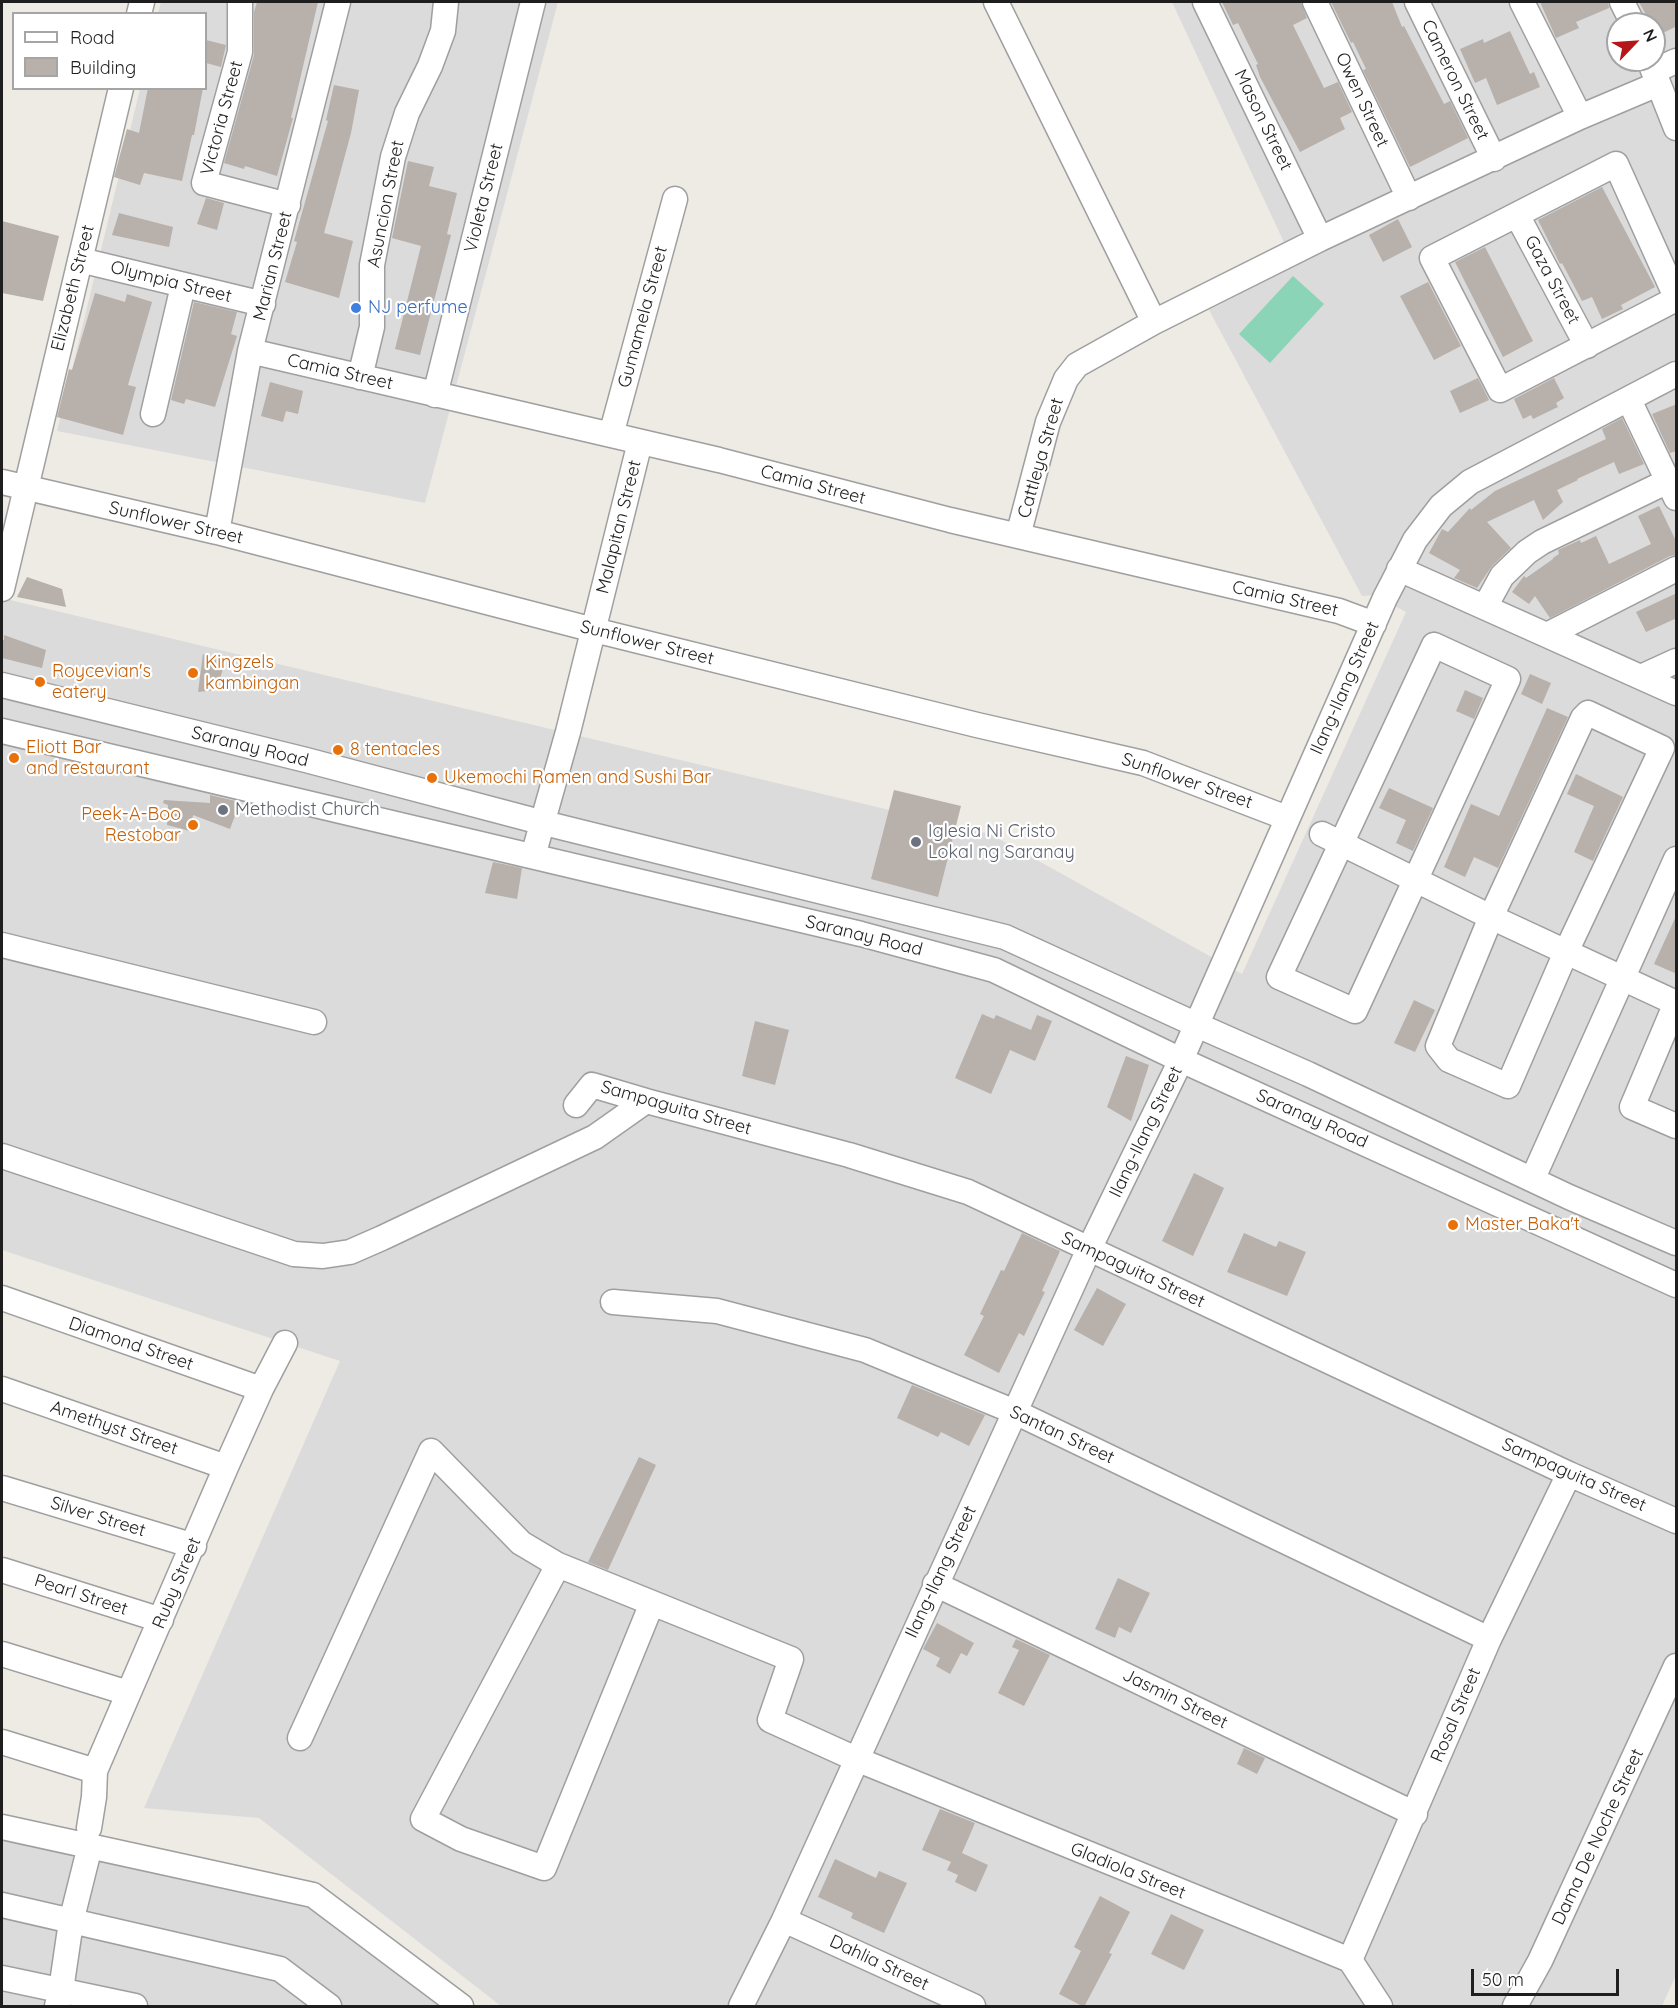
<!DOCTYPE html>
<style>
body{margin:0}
#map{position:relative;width:1678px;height:2008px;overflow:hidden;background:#eeebe5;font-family:Quicksand,sans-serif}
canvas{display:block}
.frame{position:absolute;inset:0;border:3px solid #1e1e1e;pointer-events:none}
.legend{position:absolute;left:12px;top:12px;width:195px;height:78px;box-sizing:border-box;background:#fff;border:2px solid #a5a5a5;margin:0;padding:8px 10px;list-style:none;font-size:18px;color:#1e1e1e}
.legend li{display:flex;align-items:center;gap:12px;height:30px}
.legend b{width:30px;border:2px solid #a5a5a5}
.north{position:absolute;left:1606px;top:12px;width:60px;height:60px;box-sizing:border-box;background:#fff;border:2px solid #a5a5a5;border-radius:50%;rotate:65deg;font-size:16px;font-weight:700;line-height:24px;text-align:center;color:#1e1e1e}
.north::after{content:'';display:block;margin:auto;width:21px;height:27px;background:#b51719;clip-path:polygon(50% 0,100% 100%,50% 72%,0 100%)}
.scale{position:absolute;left:1471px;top:1969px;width:148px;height:27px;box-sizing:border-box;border:3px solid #1e1e1e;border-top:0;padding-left:8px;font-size:18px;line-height:21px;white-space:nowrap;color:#1e1e1e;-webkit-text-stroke:4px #fff;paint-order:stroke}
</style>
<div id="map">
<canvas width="1678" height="2008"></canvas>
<div class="frame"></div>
<ul class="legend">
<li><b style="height:8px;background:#fff"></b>Road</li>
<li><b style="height:16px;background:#b7b0ab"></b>Building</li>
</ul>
<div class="north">N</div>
<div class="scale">50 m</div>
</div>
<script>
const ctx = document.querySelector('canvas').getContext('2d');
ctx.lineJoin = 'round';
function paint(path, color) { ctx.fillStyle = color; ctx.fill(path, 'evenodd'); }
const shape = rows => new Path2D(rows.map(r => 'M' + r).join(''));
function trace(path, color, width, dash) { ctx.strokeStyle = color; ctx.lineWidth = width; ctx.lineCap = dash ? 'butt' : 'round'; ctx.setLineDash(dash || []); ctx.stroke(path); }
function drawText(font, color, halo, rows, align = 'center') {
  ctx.font = font + ' Quicksand,sans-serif'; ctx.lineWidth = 4.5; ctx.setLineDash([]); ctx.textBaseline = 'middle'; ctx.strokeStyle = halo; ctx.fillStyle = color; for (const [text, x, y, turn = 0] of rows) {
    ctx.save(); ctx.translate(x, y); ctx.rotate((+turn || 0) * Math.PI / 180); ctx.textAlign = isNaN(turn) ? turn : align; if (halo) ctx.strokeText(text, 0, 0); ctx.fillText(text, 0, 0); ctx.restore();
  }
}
paint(shape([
 [161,2,558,2,425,503,57,431,140,89,206,88,206,14,158,13],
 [1172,2,1676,2,1676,1975,1662,2006,501,2006,259,1818,144,1808,340,1361,2,1250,2,598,990,834,1242,974,1406,612,1374,595,1362,596,1209,310,1295,266],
 [1618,24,1654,24,1654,60,1618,60],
 [2,1831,309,1898,444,2006,2,2006]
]), '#dcdbdb');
paint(shape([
 [1293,276,1324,304,1270,363,1239,334]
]), '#8cd4b7');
paint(shape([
 [257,2,318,2,291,118,293,118,277,176,245,166,244,169,224,163,254,55,254,12],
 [1222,2,1301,2,1307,18,1293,25,1324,88,1338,82,1352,112,1340,118,1345,129,1300,152,1260,77,1256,65,1258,64,1238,23,1233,25],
 [1331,2,1392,2,1402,27,1404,26,1444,104,1450,101,1468,138,1410,167,1363,70,1366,69,1353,42,1351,43],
 [1540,2,1608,2,1609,8,1576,22,1579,28,1556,38],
 [1639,2,1677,2,1677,26,1657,36,1654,24,1651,24],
 [1510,31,1530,74,1534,72,1540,87,1497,105,1486,78,1475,83,1460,49,1483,39,1484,43],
 [206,40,226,45,221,67,206,63],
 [334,85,359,90,351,133,324,233,353,241,339,298,285,282,297,242,294,241,328,121,326,120],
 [148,88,203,88,194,135,192,135,182,181,144,173,140,185,114,177,127,129,139,133],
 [408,161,434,167,429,186,457,193,447,234,451,235,420,355,395,349,421,246,392,238],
 [1602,187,1655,287,1621,305,1623,309,1602,319,1592,297,1582,301,1562,263,1560,264,1538,220],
 [206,198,224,203,217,230,197,224],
 [119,213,173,227,169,247,112,235],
 [1398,219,1412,247,1383,262,1369,235],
 [2,221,59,236,43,301,2,293],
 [1485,247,1533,341,1503,357,1455,262],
 [1428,282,1461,346,1434,360,1400,296],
 [95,293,125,302,127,294,152,302,128,385,136,387,123,435,57,417,69,369,72,370],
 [194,302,237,312,231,334,237,336,215,407,186,399,184,404,171,400],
 [1478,378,1489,400,1460,413,1450,391],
 [1554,378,1564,398,1556,403,1558,407,1533,419,1531,415,1523,419,1514,399],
 [270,382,303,391,298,414,286,411,283,422,261,416],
 [1677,404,1677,451,1670,453,1652,414],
 [1622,418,1644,464,1619,474,1614,462,1577,479,1578,480,1557,490,1563,502,1543,520,1534,500,1487,522,1511,548,1492,566,1477,588,1454,578,1460,570,1429,553,1442,529,1448,532,1470,508,1471,510,1495,491,1606,439,1602,429],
 [1659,506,1677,543,1677,555,1670,556,1550,618,1535,596,1529,604,1512,592,1524,576,1526,578,1553,559,1553,558,1559,554,1558,550,1580,540,1581,543,1596,536,1609,564,1651,544,1638,516],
 [27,577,62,589,66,607,17,597],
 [1677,593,1677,618,1646,632,1636,612],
 [4,635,46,650,42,668,2,658,2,640,4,640],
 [203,654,226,660,216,690,198,692],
 [1530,674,1551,683,1542,704,1521,694],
 [1465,690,1483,698,1474,719,1456,711],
 [1547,708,1568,717,1498,868,1474,857,1465,877,1444,867,1471,804,1499,816],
 [1576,774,1623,797,1593,861,1574,852,1594,806,1567,794],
 [1389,788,1433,808,1413,851,1396,843,1406,820,1379,808],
 [894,790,961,806,938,897,871,879],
 [210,795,240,802,230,829,193,815,190,831,167,825,168,805,163,803,164,800,210,803],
 [493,862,522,868,517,899,485,893],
 [1677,914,1677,974,1654,964],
 [1414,1000,1435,1010,1415,1052,1394,1043],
 [982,1014,994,1019,996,1015,1031,1030,1037,1015,1052,1021,1035,1061,1010,1050,991,1094,955,1078],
 [755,1021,789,1030,775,1085,742,1076],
 [1126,1056,1149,1065,1131,1121,1107,1107],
 [1194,1173,1224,1188,1193,1256,1162,1241],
 [1022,1233,1060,1251,1042,1291,1045,1292,1024,1336,1019,1333,999,1373,964,1355,984,1316,980,1314,1001,1270,1004,1271],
 [1244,1233,1276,1247,1279,1241,1306,1252,1287,1296,1227,1272],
 [1097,1288,1126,1304,1103,1346,1074,1330],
 [912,1385,985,1415,969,1446,941,1432,938,1437,897,1418],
 [639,1457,656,1465,608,1570,588,1562],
 [1118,1578,1150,1593,1131,1633,1119,1627,1115,1638,1095,1629],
 [937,1623,974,1643,967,1656,961,1653,950,1674,936,1666,940,1658,923,1649],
 [1016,1639,1050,1655,1024,1706,998,1693,1019,1650,1012,1647],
 [1244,1748,1265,1758,1257,1774,1237,1764],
 [940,1809,975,1823,962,1853,988,1865,976,1892,955,1882,958,1875,947,1870,951,1862,922,1850],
 [835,1859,876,1878,879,1871,907,1883,884,1933,851,1918,853,1913,818,1897],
 [1100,1896,1130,1912,1109,1953,1112,1954,1084,2007,1059,1994,1081,1951,1074,1947],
 [1171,1914,1204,1930,1184,1970,1151,1954]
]), '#b7b0ab');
const minor = shape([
 [240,2,240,52,204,183,288,205],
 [996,2,1154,322],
 [1205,2,1320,239],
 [1315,2,1409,198],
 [1417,2,1494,159],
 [1522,2,1580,117],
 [1622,2,1633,24],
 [139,14,142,2],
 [1649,60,1676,128],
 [1654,71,1676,61],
 [1517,215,1587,346],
 [80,260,263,304],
 [1676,297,1616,164,1432,258,1500,390,1676,299],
 [250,351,719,460,950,520,1339,611,1374,624],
 [360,377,372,327,372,265,393,157,407,113,430,66,443,31,446,2],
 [435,395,533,2],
 [1629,400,1676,498],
 [153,414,183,286],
 [611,435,675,199],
 [2,482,217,532,594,630,977,725,1143,763,1287,818],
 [217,532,250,351,338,2],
 [1018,536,1048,422,1066,379,1077,365,1154,322,1320,239,1580,117,1658,84],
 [1399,569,1676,693],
 [2,589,121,88],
 [1485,607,1502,576,1527,552,1542,542,1668,481],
 [1547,635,1676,569],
 [1434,645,1508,679,1355,1011,1279,977,1434,645],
 [1641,677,1676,661],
 [2,685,306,760,544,823,1005,937,1197,1025,1308,1074,1569,1197,1676,1243],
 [1588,713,1662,748,1566,952,1508,1086,1449,1060,1438,1046,1491,917,1583,718,1588,713],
 [2,731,861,934,994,970,1181,1060,1676,1285],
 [1322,834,1491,917,1676,1003],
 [533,856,568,732,640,442],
 [2,945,314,1022],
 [1676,1003,1632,1107,1676,1126],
 [576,1105,592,1085,646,1101,849,1155,968,1192,1569,1474,1676,1521],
 [2,1156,294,1254,323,1256,350,1252,382,1238,595,1137,646,1101],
 [1533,1178,1676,859],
 [2,1298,261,1389],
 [613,1302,717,1311,865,1350,1015,1412,1489,1639],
 [2,1389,226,1467],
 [2,1488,194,1546],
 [558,1565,423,1819,461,1839,544,1868,652,1603],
 [2,1570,161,1620],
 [935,1584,1415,1814],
 [2,1654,128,1693],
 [300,1738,431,1451,521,1543,558,1565,791,1659,770,1720,856,1759,1350,1960,1380,2006],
 [2,1742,95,1771],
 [2,1827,313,1895,461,2006],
 [89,1828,94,1797,95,1771,226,1467,261,1389,285,1343],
 [2,1905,280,1969,329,2006],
 [784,1920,973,2006],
 [1350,1960,1489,1639,1569,1474],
 [2,1978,135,2006],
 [57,2006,61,1990,71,1922,90,1846],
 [741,2006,784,1920,1089,1249,1181,1060,1385,598,1415,540,1441,506,1470,482,1676,374],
 [1515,2006,1540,1961,1676,1666]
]);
trace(minor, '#9f9f9f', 27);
trace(minor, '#fff', 24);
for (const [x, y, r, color] of [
 [356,308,6,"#3f7fe0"],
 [193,673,6,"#e8710a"],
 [40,682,6,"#e8710a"],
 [338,750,6,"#e8710a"],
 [14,758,6,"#e8710a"],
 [432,778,6,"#e8710a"],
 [223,810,6,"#6b7280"],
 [193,825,6,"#e8710a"],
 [916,842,6,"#6b7280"],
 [1453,1225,6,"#e8710a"]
]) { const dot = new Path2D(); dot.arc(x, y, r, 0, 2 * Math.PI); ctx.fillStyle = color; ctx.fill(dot); trace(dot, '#fff', 2); }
drawText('18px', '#1e1e1e', '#fff', [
 ["Cameron Street",1455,80,64],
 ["Owen Street",1362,100,65],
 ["Victoria Street",222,118,-75],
 ["Mason Street",1263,120,64],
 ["Violeta Street",484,198,-76],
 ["Asuncion Street",386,204,-79],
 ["Marian Street",273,266,-76],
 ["Gaza Street",1552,280,62],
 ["Olympia Street",171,282,14],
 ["Elizabeth Street",73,288,-76],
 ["Gumamela Street",643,317,-75],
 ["Camia Street",340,372,13],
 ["Cattleya Street",1041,458,-74],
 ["Camia Street",813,485,15],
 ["Sunflower Street",176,523,13],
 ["Malapitan Street",619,527,-76],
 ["Camia Street",1285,599,13],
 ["Sunflower Street",647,643,14],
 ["Ilang-Ilang Street",1345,688,-66],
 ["Saranay Road",250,747,14],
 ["Sunflower Street",1187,781,19],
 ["Saranay Road",864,936,14],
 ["Sampaguita Street",676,1108,16],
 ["Saranay Road",1312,1119,24],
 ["Ilang-Ilang Street",1146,1132,-64],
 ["Sampaguita Street",1133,1270,25],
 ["Diamond Street",131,1344,19],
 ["Amethyst Street",114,1428,19],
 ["Santan Street",1062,1435,25],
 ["Sampaguita Street",1574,1475,24],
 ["Silver Street",98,1517,17],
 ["Ilang-Ilang Street",941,1572,-65],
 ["Ruby Street",177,1583,-67],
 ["Pearl Street",81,1595,18],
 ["Jasmin Street",1175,1699,26],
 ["Rosal Street",1456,1715,-67],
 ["Dama De Noche Street",1598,1837,-65],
 ["Gladiola Street",1128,1871,22],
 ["Dahlia Street",879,1963,25]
]);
drawText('18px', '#366cbe', '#fff', [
 ["NJ perfume",368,308]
], 'left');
drawText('18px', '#c56008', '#fff', [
 ["Kingzels",205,663],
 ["kambingan",205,684],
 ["Roycevian's",52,672],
 ["eatery",52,693],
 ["Eliott Bar",26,748],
 ["and restaurant",26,769],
 ["8 tentacles",350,750],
 ["Ukemochi Ramen and Sushi Bar",444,778],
 ["Peek-A-Boo",181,815,"right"],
 ["Restobar",181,836,"right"],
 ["Master Baka't",1465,1225]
], 'left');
drawText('18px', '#5b616d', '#fff', [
 ["Methodist Church",235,810],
 ["Iglesia Ni Cristo",928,832],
 ["Lokal ng Saranay",928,853]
], 'left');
</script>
